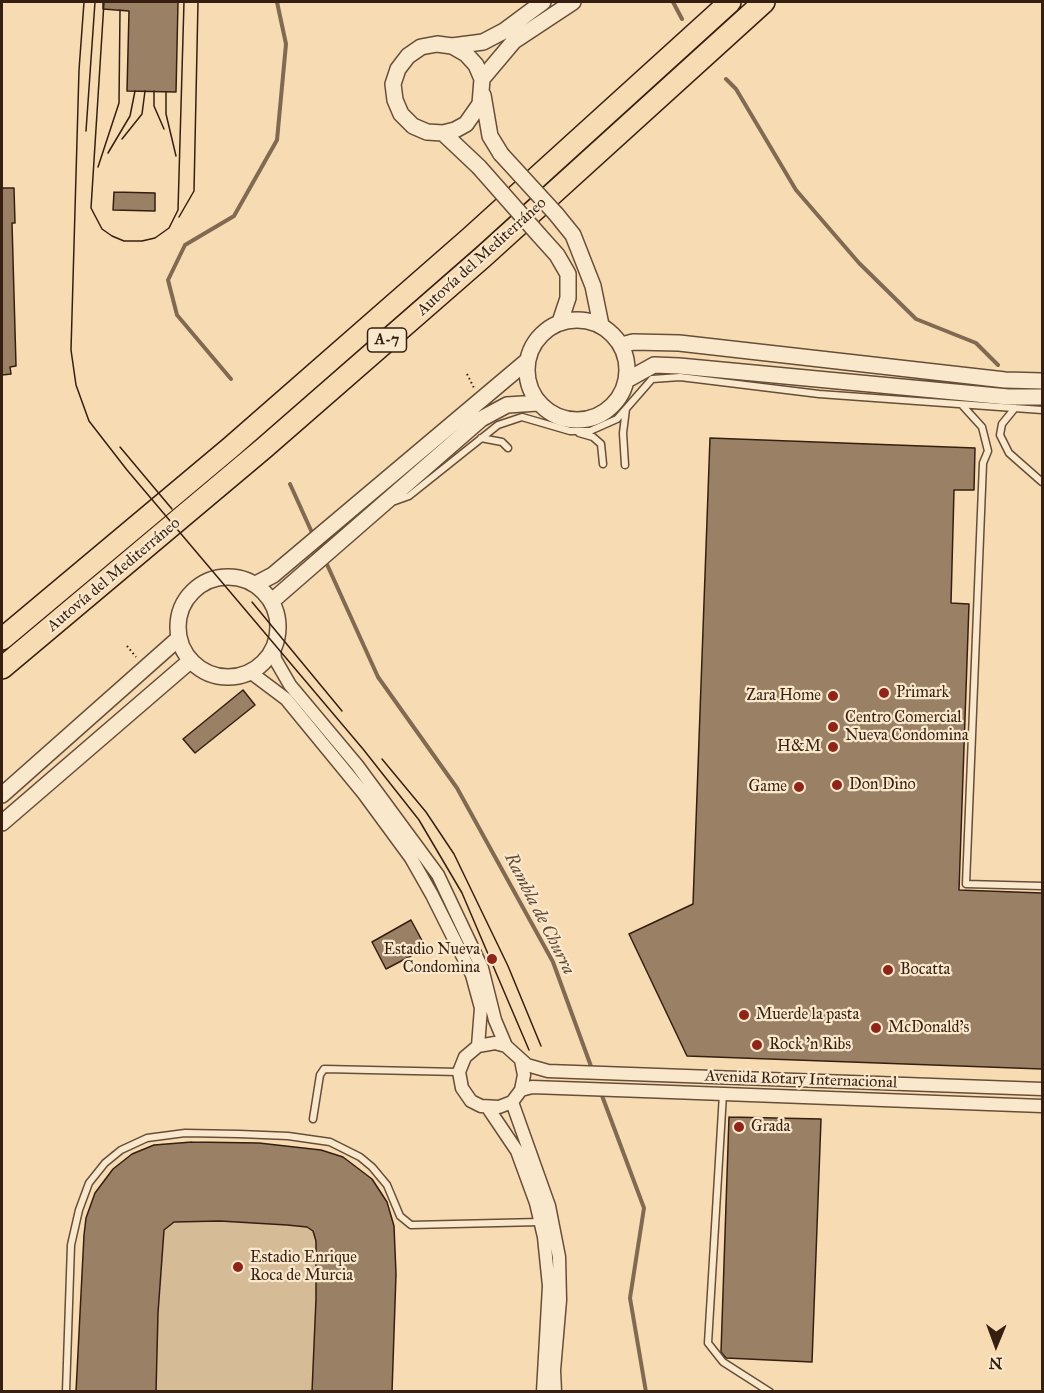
<!DOCTYPE html>
<meta charset="utf-8">
<style>
body{margin:0}
#map{position:relative;width:1044px;height:1393px;overflow:hidden;background:#f7dbb2;font-family:"IM FELL Great Primer",serif}
canvas{display:block}
.frame{position:absolute;inset:0;border:3px solid #361f11;pointer-events:none}
.north{position:absolute;left:966px;top:1315px;width:60px;height:60px;-webkit-text-stroke:4px #fae8cd;paint-order:stroke;rotate:181deg;font-size:16px;font-weight:700;line-height:24px;text-align:center;color:#361f11}
.north::after{content:'';display:block;margin:auto;width:21px;height:27px;background:#361f11;clip-path:polygon(50% 0,100% 100%,50% 72%,0 100%)}
</style>
<div id="map">
<canvas width="1044" height="1393"></canvas>
<div class="frame"></div>
<div class="north">N</div>
</div>
<script>
const ctx = document.querySelector('canvas').getContext('2d');
ctx.lineJoin = 'round';
function paint(path, color) { ctx.fillStyle = color; ctx.fill(path, 'evenodd'); }
const shape = rows => new Path2D(rows.map(r => 'M' + r).join(''));
function trace(path, color, width, dash) { ctx.strokeStyle = color; ctx.lineWidth = width; ctx.lineCap = dash ? 'butt' : 'round'; ctx.setLineDash(dash || []); ctx.stroke(path); }
function drawText(font, color, halo, rows, align = 'center') {
  ctx.font = font + ' "IM FELL Great Primer",serif'; ctx.lineWidth = 4.5; ctx.setLineDash([]); ctx.textBaseline = 'middle'; ctx.strokeStyle = halo; ctx.fillStyle = color; for (const [text, x, y, turn = 0] of rows) {
    ctx.save(); ctx.translate(x, y); ctx.rotate((+turn || 0) * Math.PI / 180); ctx.textAlign = isNaN(turn) ? turn : align; if (halo) ctx.strokeText(text, 0, 0); ctx.fillText(text, 0, 0); ctx.restore();
  }
}
paint(shape([
 [192,1142,259,1143,321,1150,343,1157,372,1179,383,1194,394,1226,396,1274,392,1391,76,1392,84,1235,86,1218,95,1193,113,1169,132,1154,154,1145]
]), '#d6bb97');
trace(shape([
 [673,2,682,19],
 [726,79,736,89,796,190,859,263,916,319,976,343,998,365],
 [231,379,177,315,168,280,185,245,234,216,277,140,286,44,277,2],
 [290,484,314,537],
 [325,560,378,677,457,788,553,962,592,1069],
 [601,1093,644,1208,630,1298,646,1392]
]), '#826951', 4);
const building = shape([
 [103,2,178,2,176,92,127,91,129,11,103,9,103,2],
 [2,188,14,188,15,223,12,223,16,366,10,367,11,374,2,375,2,188],
 [114,192,155,193,155,211,113,210,114,192],
 [710,438,975,448,974,490,954,490,951,603,969,604,959,890,1042,893,1042,1069,687,1056,629,934,693,904,710,438],
 [243,690,255,705,195,753,183,739,243,690],
 [411,920,426,948,386,969,372,942,411,920],
 [729,1117,821,1119,812,1362,726,1358,721,1352,729,1117],
 [192,1142,259,1143,321,1150,343,1157,372,1179,387,1202,394,1226,396,1274,392,1392,312,1392,316,1299,316,1241,313,1231,307,1227,287,1225,220,1221,174,1222,164,1230,158,1313,156,1392,76,1392,84,1235,86,1218,95,1193,113,1169,132,1154,154,1145,192,1142]
]);
paint(building, '#9a8165');
trace(building, '#361f11', 1.5);
const service = shape([
 [962,405,982,427,988,451,983,463,966,884,1042,886],
 [1015,408,1002,424,1000,435,1009,453,1042,482],
 [579,433,593,437,601,444,603,464],
 [481,438,502,442,508,448],
 [625,465,623,433,626,409],
 [395,501,409,496,498,425,522,417,570,431,590,431,617,419,652,379,680,377,819,394,1042,410],
 [723,1094,708,1343,723,1362,770,1392],
 [313,1119,320,1075,324,1069,459,1072],
 [66,1392,71,1245,79,1210,89,1183,105,1163,121,1150,147,1138,185,1133,239,1134,288,1136,330,1142,360,1157,372,1167,387,1185,400,1216,411,1225,540,1222]
]);
const minor = shape([
 [274,648,275,659,290,685,357,765,438,875,482,968,495,1020,506,1046],
 [250,672,286,699,364,794,411,858,432,895,472,975,481,1008,478,1046],
 [521,1060,524,1075,521,1090,512,1102,499,1107,481,1106,471,1101,462,1088,459,1072,465,1057,478,1046,495,1043,506,1046,527,1065,548,1071,1042,1089],
 [521,1090,532,1087,671,1092,1042,1106],
 [512,1102,549,1206,559,1257,560,1300,554,1370,555,1392],
 [488,1108,517,1151,536,1203,544,1237,549,1286,543,1392]
]);
const tertiary = shape([
 [452,46,466,54,476,65,482,79,480,104,466,124,455,130,443,133,427,132,413,126,401,114,395,100,393,84,398,69,408,56,421,47,437,44,452,46,483,42,504,31,543,2],
 [482,79,514,41,573,2],
 [483,95,490,136,501,154],
 [443,133,479,167],
 [556,214,573,235,593,286,601,325],
 [539,235,557,255,568,274,568,298,560,322],
 '527 370a50 50 0 1 1 100 0a50 50 0 1 1-100 0Z',
 [622,345,633,342,679,343,1005,380,1042,381],
 [627,380,654,365,679,366,1008,397,1042,397],
 '178 627a50 50 0 1 1 100 0a50 50 0 1 1-100 0Z',
 [256,584,273,575,527,361],
 [272,601,481,419,507,405,538,403],
 [2,795,179,638],
 [2,823,190,661]
]);
const motorway = shape([
 [2,639,230,448,470,238,730,2],
 [2,668,264,448,483,257,764,2]
]);
trace(service, '#664e39', 9);
trace(minor, '#664e39', 15);
trace(tertiary, '#664e39', 18);
trace(motorway, '#361f11', 24);
trace(shape([
 [467,374,474,388],
 [127,646,136,657]
]), '#361f11', 2, [1.5, 3]);
trace(service, '#fae8cd', 6);
trace(minor, '#fae8cd', 12);
trace(tertiary, '#fae8cd', 15);
trace(motorway, '#f7dbb2', 21);
trace(shape([
 [84,2,79,70,71,350,76,385,89,421,127,470,363,749,419,820,462,893,529,1050],
 [104,2,91,208,102,229,112,236,124,241,142,241,155,238,169,228,178,210,184,2],
 [154,91,154,106,164,129],
 [166,92,166,114,176,156],
 [86,131,95,2],
 [122,139,142,114,145,91],
 [108,153,130,116,135,91],
 [98,167,119,103,120,10],
 [179,217,194,191,198,2],
 [120,447,172,509],
 [252,602,342,711],
 [382,759,426,812,454,854,508,966,541,1046]
]), '#361f11', 1.5);
const tertiaryBridge = shape([
 [501,154,556,214],
 [479,167,539,235]
]);
trace(tertiaryBridge, '#664e39', 18, []);
trace(tertiaryBridge, '#fae8cd', 15);
for (const [x, y, r, color] of [
 [884,693,6,"#8f2418"],
 [833,696,6,"#8f2418"],
 [833,727,6,"#8f2418"],
 [833,747,6,"#8f2418"],
 [837,785,6,"#8f2418"],
 [799,787,6,"#8f2418"],
 [492,959,6,"#8f2418"],
 [888,970,6,"#8f2418"],
 [744,1015,6,"#8f2418"],
 [876,1028,6,"#8f2418"],
 [757,1045,6,"#8f2418"],
 [739,1127,6,"#8f2418"],
 [238,1267,6,"#8f2418"]
]) { const dot = new Path2D(); dot.arc(x, y, r, 0, 2 * Math.PI); ctx.fillStyle = color; ctx.fill(dot); trace(dot, '#fae8cd', 2); }
for (const [x, y, w] of [
 [387,340,39]
]) { const box = new Path2D(); box.roundRect(x - w / 2, y - 12, w, 24, 4.5); ctx.fillStyle = '#fae8cd'; ctx.fill(box); trace(box, '#361f11', 1.5); }
drawText('bold 15px', '#361f11', null, [
 ["A-7",387,340]
]);
drawText('16px', '#361f11', '#fae8cd', [
 ["Autovía del Mediterráneo",482,257,-42],
 ["Autovía del Mediterráneo",114,575,-40],
 ["Avenida Rotary Internacional",801,1080,2]
]);
drawText('16px', '#361f11', '#fae8cd', [
 ["Primark",896,693],
 ["Zara Home",821,696,"right"],
 ["Centro Comercial",845,718],
 ["Nueva Condomina",845,736],
 ["H&M",821,747,"right"],
 ["Don Dino",849,785],
 ["Game",787,787,"right"],
 ["Estadio Nueva",480,950,"right"],
 ["Condomina",480,968,"right"],
 ["Bocatta",900,970],
 ["Muerde la pasta",756,1015],
 ["McDonald's",888,1028],
 ["Rock 'n Ribs",769,1045],
 ["Grada",751,1127],
 ["Estadio Enrique",250,1258],
 ["Roca de Murcia",250,1276]
], 'left');
drawText('italic 18px', '#624a36', '#fae8cd', [
 ["Rambla de Churra",539,914,63]
]);
</script>
